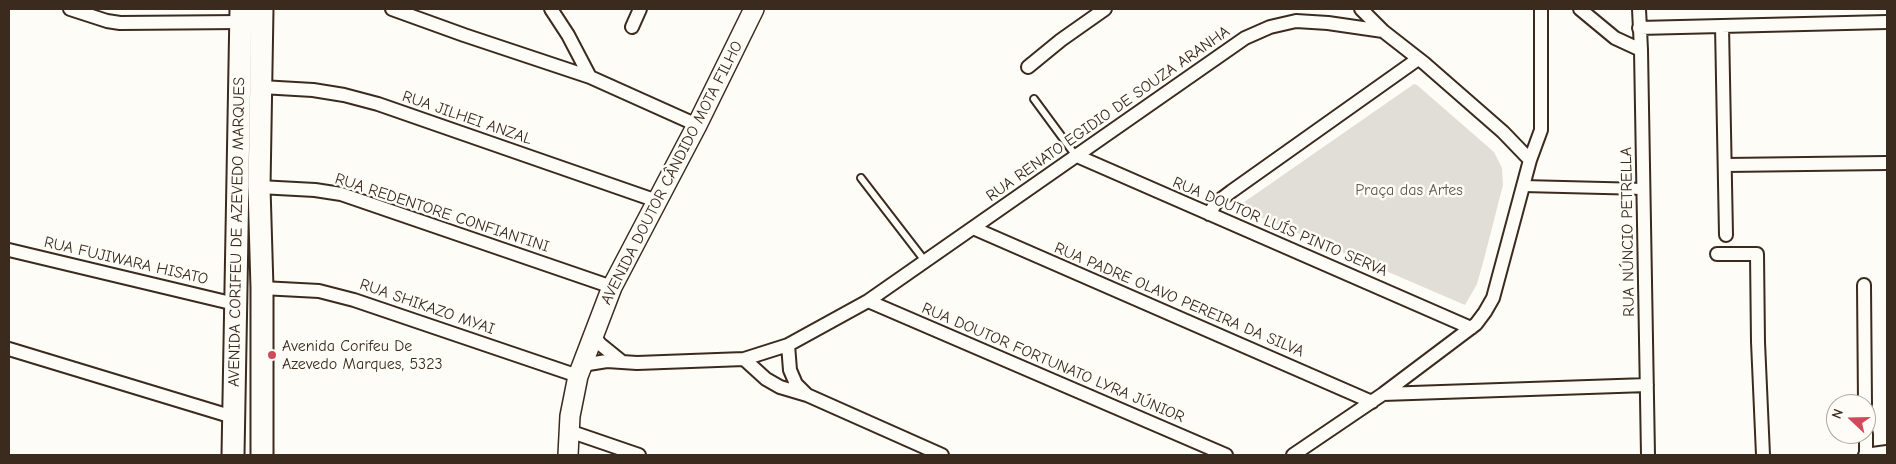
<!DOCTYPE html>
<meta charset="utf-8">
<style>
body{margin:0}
#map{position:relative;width:1896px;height:464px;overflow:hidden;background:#fdfcf7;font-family:"Comic Neue",sans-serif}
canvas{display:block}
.frame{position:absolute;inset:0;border:10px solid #3b2a1e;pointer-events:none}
.north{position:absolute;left:1826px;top:394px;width:50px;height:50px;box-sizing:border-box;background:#fdfcf7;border:1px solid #afa8a0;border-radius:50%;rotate:291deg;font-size:14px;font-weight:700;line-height:20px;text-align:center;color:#3b2a1e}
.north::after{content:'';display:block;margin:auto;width:18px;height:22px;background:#d1495b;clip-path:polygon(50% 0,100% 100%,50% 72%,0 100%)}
</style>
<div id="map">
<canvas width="1896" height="464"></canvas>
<div class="frame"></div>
<div class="north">N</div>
</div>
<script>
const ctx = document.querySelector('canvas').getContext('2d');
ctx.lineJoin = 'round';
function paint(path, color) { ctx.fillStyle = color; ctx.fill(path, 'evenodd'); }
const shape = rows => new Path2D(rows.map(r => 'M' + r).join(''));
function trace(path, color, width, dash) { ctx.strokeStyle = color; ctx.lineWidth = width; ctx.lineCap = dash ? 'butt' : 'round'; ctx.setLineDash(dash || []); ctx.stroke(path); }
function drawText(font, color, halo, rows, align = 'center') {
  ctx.font = font + ' "Comic Neue",sans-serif'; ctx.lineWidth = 5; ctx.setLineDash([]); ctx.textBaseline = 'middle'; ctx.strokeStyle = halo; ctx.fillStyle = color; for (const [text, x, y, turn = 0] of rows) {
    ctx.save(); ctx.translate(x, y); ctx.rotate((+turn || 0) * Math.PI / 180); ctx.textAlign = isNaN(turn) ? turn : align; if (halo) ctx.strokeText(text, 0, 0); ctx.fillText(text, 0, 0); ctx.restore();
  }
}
paint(shape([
 [1414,84,1417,85,1494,152,1502,168,1503,185,1484,259,1477,284,1465,305,1237,207]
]), '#e1ded7');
const service = shape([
 [1034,99,1076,156],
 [861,178,925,261]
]);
const pedestrian = shape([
 [1523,186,1644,189]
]);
const minor = shape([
 [70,9,107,21,120,23,241,22],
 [392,9,464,35,590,77,697,125],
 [551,9,568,35,590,77],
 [1361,9,1383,31],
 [1580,9,1615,38,1641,50],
 [1639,9,1641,50,1648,455],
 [1722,26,1726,235],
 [632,27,640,9],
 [1639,28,1887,22],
 [1028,67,1061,40,1105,9],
 [261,87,313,90,344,95,378,104,657,201],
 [1077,156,1471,328],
 [1726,165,1887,163],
 [259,187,315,190,341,194,612,287],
 [1209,214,1216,203,1232,191,1418,59],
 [973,228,1372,402],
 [9,250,235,304],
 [1717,254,1757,254,1758,342,1763,455],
 [1864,285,1865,404],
 [262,288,319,291,354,300,578,376],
 [868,301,1226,455],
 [593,334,600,344,621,361],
 [788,345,790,370,796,384,806,394],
 [9,349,233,417],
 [744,359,766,379,780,387,807,395,942,455],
 [582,365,607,361,637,363,744,359,788,345,868,301,1245,38,1270,27,1296,21,1328,23,1383,31,1424,63,1503,132,1530,160],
 [1383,394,1647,385],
 [569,431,639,455],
 [1866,434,1866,455],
 [1293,455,1383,394,1476,324,1485,312,1493,298,1530,160,1541,130,1541,9],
 [1865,455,1887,452]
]);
const secondary = shape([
 [568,455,570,416,578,376,612,287,697,125,754,9]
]);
const primary = shape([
 [262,9,259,187,262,288,262,455],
 [233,455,241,9]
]);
trace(service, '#3b2a1e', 10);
trace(pedestrian, '#3b2a1e', 14);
trace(minor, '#3b2a1e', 16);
trace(secondary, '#3b2a1e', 22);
trace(primary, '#3b2a1e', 25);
trace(service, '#fdfcf7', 6);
trace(pedestrian, '#fdfcf7', 10);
trace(minor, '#fdfcf7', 12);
trace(secondary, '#fdfcf7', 19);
trace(primary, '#fdfcf7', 21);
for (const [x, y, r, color] of [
 [272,355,5,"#d1495b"]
]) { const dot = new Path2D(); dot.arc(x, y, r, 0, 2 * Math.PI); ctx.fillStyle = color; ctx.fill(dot); trace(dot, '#fdfcf7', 2); }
drawText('16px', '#3b2a1e', '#fdfcf7', [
 ["RUA RENATO EGIDIO DE SOUZA ARANHA",1108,114,-35],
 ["RUA JILHEI ANZAL",467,118,19],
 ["AVENIDA DOUTOR CÂNDIDO MOTA FILHO",672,173,-63],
 ["RUA REDENTORE CONFIANTINI",442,213,18],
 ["RUA DOUTOR LUÍS PINTO SERVA",1280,227,23],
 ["AVENIDA CORIFEU DE AZEVEDO MARQUES",237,232,-89],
 ["RUA NÚNCIO PETRELLA",1628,232,-91],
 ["RUA FUJIWARA HISATO",126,261,13],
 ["RUA PADRE OLAVO PEREIRA DA SILVA",1179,300,23],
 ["RUA SHIKAZO MYAI",427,307,19],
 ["RUA DOUTOR FORTUNATO LYRA JÚNIOR",1053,363,23]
]);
drawText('16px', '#64574c', '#fdfcf7', [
 ["Praça das Artes",1409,190]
]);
drawText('16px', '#3b2a1e', '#fdfcf7', [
 ["Avenida Corifeu De",282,346],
 ["Azevedo Marques, 5323",282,364]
], 'left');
</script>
